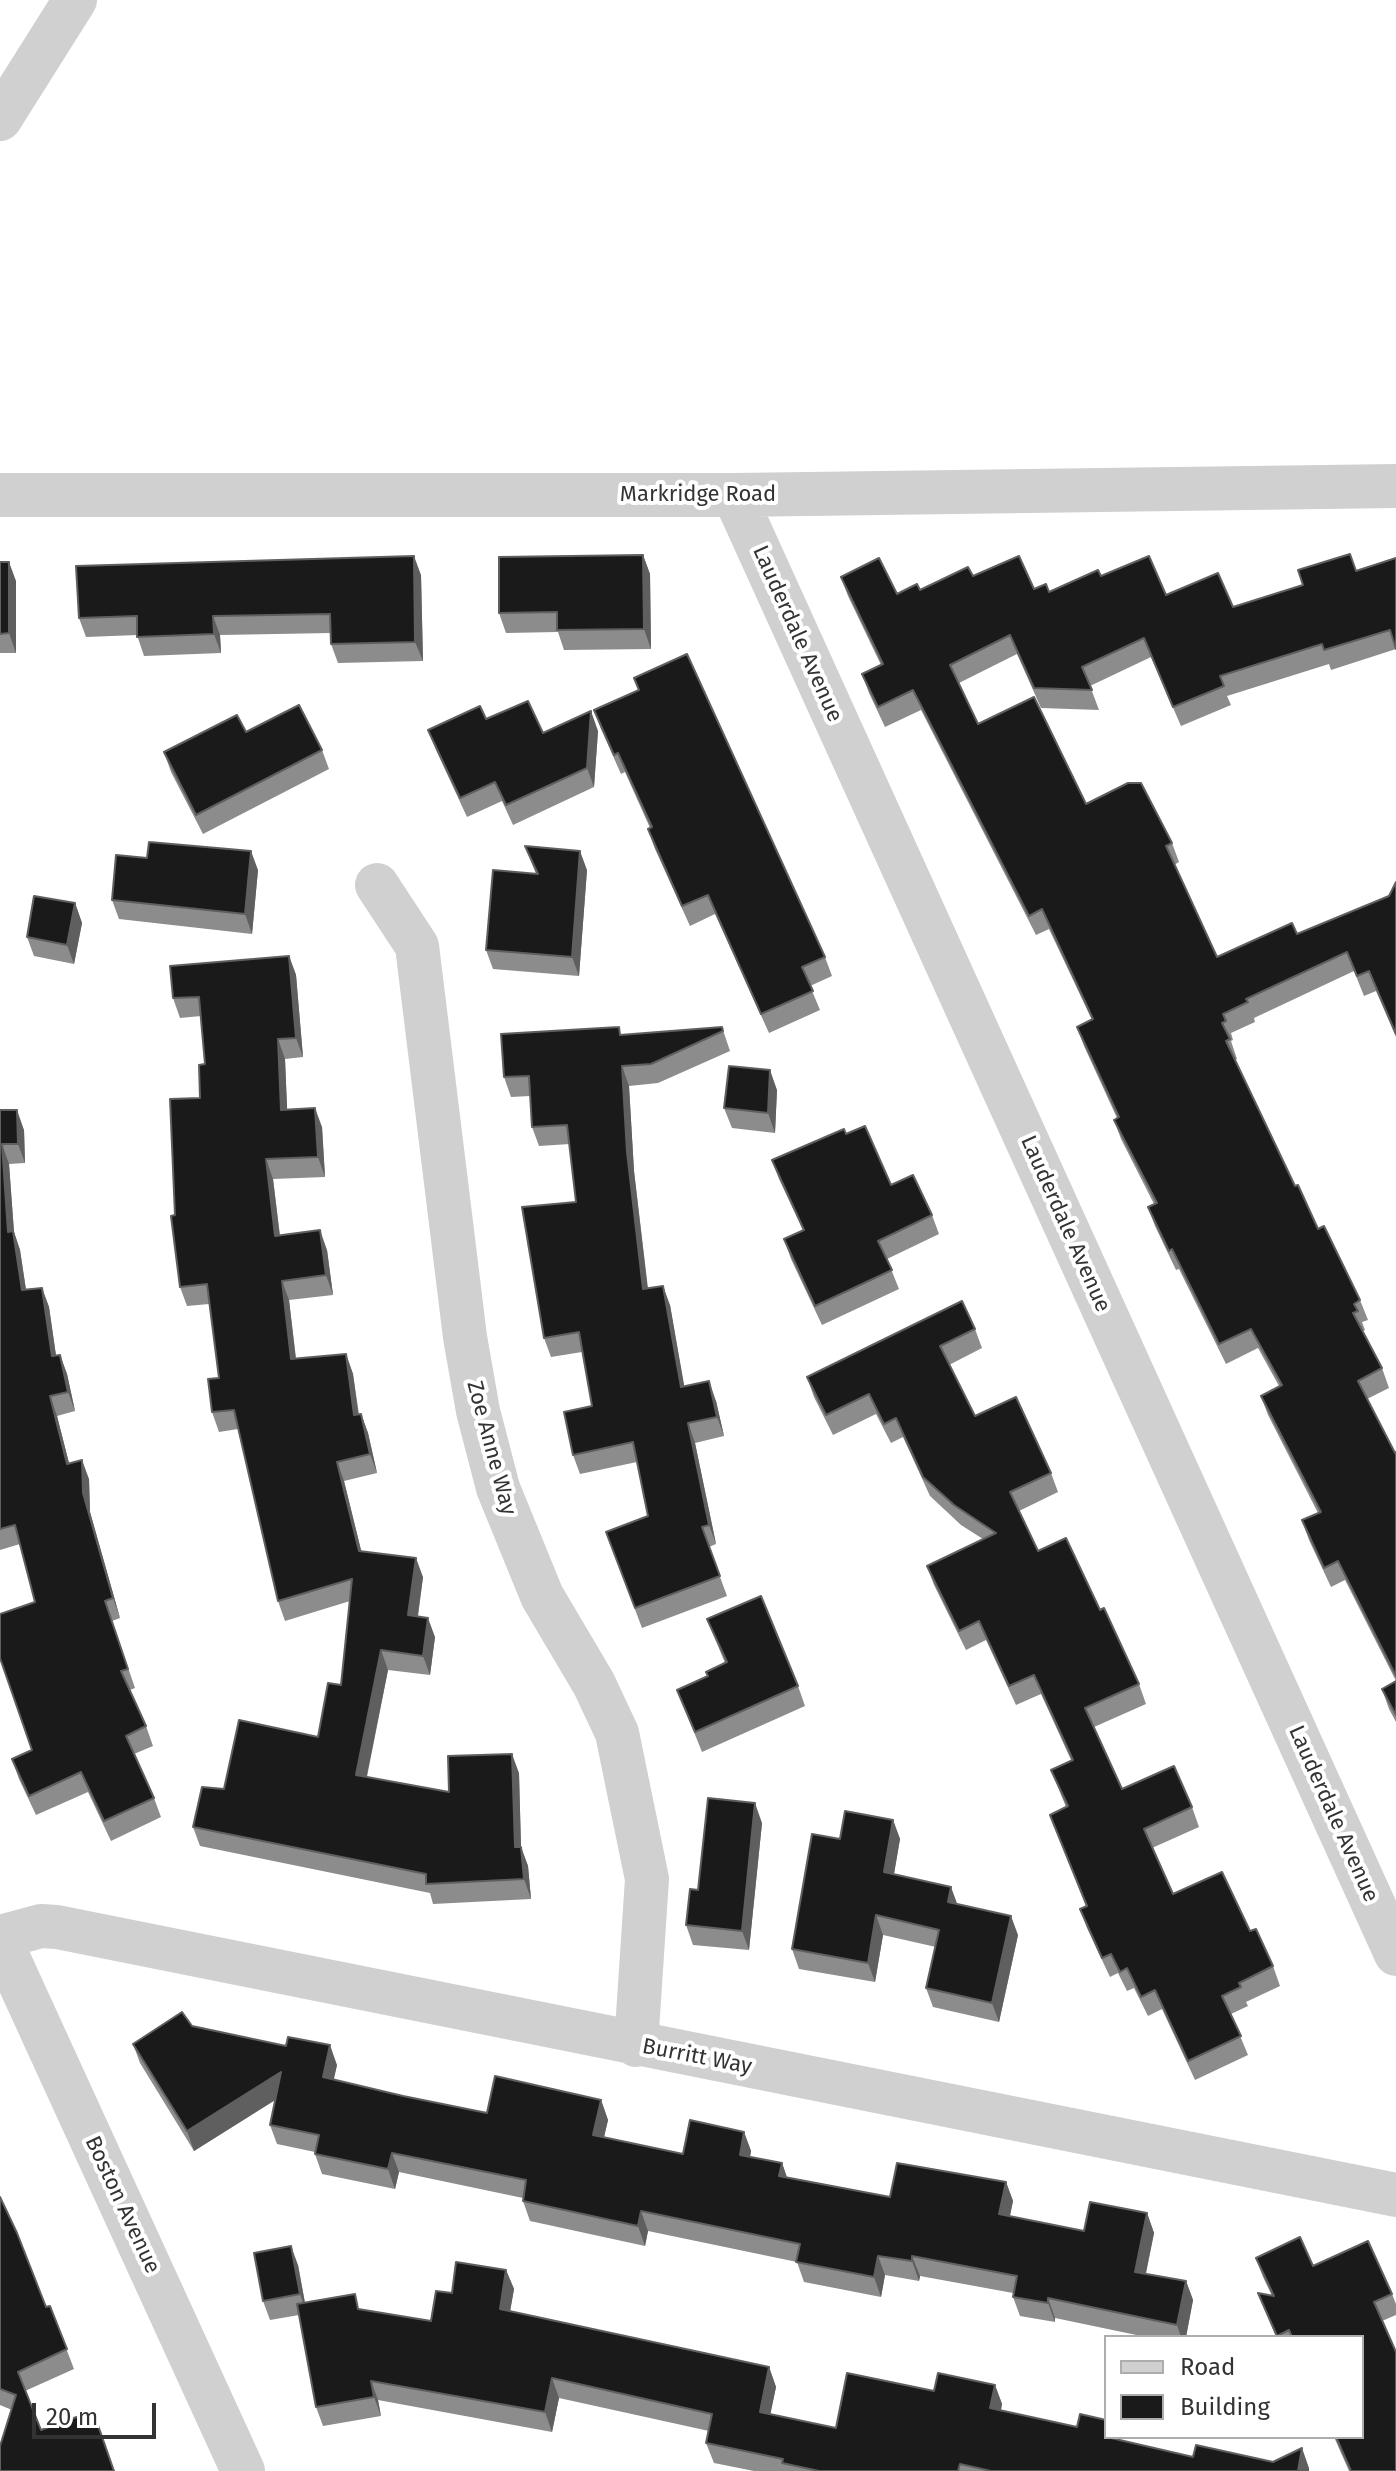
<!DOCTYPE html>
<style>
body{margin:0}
#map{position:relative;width:1396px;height:2471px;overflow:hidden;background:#fff;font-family:"Fira Sans",sans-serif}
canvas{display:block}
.legend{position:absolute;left:1104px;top:2335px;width:260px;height:104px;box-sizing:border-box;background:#fff;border:2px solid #adadad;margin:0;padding:10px 14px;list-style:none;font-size:24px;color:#333}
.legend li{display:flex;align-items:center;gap:16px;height:40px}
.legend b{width:40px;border:2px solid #adadad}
.scale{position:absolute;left:32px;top:2403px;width:124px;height:36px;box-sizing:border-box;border:4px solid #333;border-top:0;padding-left:10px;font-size:24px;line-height:28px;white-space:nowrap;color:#333;-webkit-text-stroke:6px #fff;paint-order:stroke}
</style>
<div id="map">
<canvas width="1396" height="2471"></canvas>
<ul class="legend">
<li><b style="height:10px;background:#d0d0d0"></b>Road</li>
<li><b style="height:22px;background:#1a1a1a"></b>Building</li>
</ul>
<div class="scale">20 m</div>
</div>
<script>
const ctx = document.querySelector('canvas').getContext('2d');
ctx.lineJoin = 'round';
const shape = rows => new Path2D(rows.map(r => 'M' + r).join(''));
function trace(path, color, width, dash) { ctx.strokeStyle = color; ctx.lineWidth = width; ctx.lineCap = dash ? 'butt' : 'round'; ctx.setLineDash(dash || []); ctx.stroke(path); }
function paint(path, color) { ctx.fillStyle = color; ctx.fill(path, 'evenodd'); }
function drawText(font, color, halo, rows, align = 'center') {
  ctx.font = font + ' "Fira Sans",sans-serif'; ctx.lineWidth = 8; ctx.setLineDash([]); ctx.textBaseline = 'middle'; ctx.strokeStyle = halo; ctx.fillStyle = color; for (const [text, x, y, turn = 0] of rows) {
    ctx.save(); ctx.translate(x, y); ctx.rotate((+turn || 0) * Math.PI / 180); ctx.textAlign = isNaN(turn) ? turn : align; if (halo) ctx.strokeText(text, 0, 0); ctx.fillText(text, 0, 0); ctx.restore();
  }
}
trace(shape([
 [0,119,75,0],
 [0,495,734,495,1396,486],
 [734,495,1396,1954],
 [377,885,417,946,465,1337,478,1411,498,1488,542,1596,594,1684,617,1733,647,1879,636,2045],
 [0,1937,41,1926,57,1927,1396,2195],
 [0,1940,243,2471]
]), '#d0d0d0', 44);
paint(shape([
 [643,555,650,574,651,649,564,650,558,632,506,633,499,613],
 [1396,558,1396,649,1331,670,1329,664,1227,696,1231,705,1181,726,1151,657,1090,686,1099,710,1041,708,1017,654,959,683,978,724,1086,804,1172,843,1179,862,1174,865,1217,957,1297,934,1389,896,1396,882,1396,1037,1376,991,1364,996,1354,971,1254,1018,1255,1022,1231,1033,1233,1040,1231,1041,1237,1059,1235,1060,1295,1186,1318,1229,1360,1300,1368,1320,1362,1322,1365,1330,1363,1331,1382,1368,1389,1388,1367,1399,1395,1453,1396,1452,1396,1681,1345,1580,1331,1587,1309,1540,1302,1520,1318,1513,1268,1415,1261,1396,1279,1386,1258,1348,1226,1364,1179,1269,1176,1270,1155,1226,1148,1207,1154,1204,1121,1139,1114,1120,1117,1118,1084,1046,1077,1027,1092,1020,1049,929,1036,935,921,710,885,727,869,693,862,674,881,665,848,596,841,577,897,594,920,590,973,576,1049,592,1101,576,1166,595,1233,607],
 [0,562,16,581,16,653,0,653],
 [421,575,423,661,338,663,331,644,331,633,220,635,221,653,144,656,137,635,86,637,79,618],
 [594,710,825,957,832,976,810,986,820,1010,769,1033,715,914,690,926,655,849,648,829,650,828,625,772,621,774,601,729],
 [486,719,543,733,598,731,594,787,513,825,502,801,467,817,436,750,428,730],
 [246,732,322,750,329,769,203,834,171,772,164,752],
 [525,846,587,870,579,976,493,969,486,950,536,874],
 [258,870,252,934,119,919,112,900],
 [75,903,82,923,74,964,34,956,27,937],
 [289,956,296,975,303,1057,285,1059,287,1109,322,1127,325,1177,273,1179,280,1235,327,1250,333,1295,289,1300,296,1358,346,1354,353,1374,359,1414,361,1414,368,1433,377,1473,344,1481,361,1551,423,1577,418,1617,435,1637,430,1675,388,1670,367,1777,449,1792,519,1773,521,1847,528,1866,531,1899,433,1904,430,1893,200,1846,193,1827,224,1789,318,1737,341,1685,350,1601,285,1621,278,1601,238,1429,219,1432,212,1412,219,1378,209,1304,187,1306,180,1287,175,1215,200,1098,205,1064,201,1016,180,1018,173,998],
 [722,1027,730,1051,658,1083,629,1086,634,1171,648,1288,670,1305,684,1387,716,1401,724,1436,695,1443,716,1544,709,1547,727,1596,642,1628,606,1532,648,1516,637,1462,580,1474,573,1455,592,1406,582,1352,551,1357,544,1338,576,1202,570,1144,539,1146,532,1127,530,1096,511,1097,504,1077,622,1035],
 [777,1090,775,1133,732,1128,724,1108],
 [0,1110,24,1130,25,1163,9,1164,14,1232,20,1250,26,1290,42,1288,49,1307,56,1356,60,1355,67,1374,75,1411,57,1416,69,1463,89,1479,90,1512,120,1618,112,1621,135,1688,130,1690,146,1726,153,1746,134,1754,154,1798,161,1817,111,1841,88,1792,36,1815,19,1779,12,1759,32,1750,35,1602,20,1544,0,1550],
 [846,1134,891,1185,932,1215,939,1234,887,1259,899,1289,822,1325,791,1259,784,1239,803,1230,779,1179,772,1160],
 [975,1329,982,1348,949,1365,975,1416,1051,1473,1058,1492,1019,1511,1038,1551,1100,1610,1139,1684,1146,1704,1094,1727,1122,1789,1192,1807,1199,1827,1152,1848,1173,1894,1250,1931,1273,1966,1280,1986,1246,2002,1248,2006,1231,2014,1248,2055,1195,2080,1162,2009,1148,2016,1134,1988,1127,1991,1118,1973,1110,1977,1087,1928,1080,1909,1086,1906,1050,1815,1066,1807,1051,1770,1071,1760,1041,1694,1016,1705,986,1640,966,1650,934,1585,927,1566,983,1539,961,1525,930,1496,903,1437,891,1443,876,1414,833,1435,814,1397,807,1377],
 [707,1619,798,1686,805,1706,702,1752,677,1690,707,1677,725,1663],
 [1396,1681,1396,1722,1389,1709,1382,1689],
 [893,1820,900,1839,894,1874,957,1904,1018,1935,999,2022,933,2007,926,1988,936,1947,883,1935,875,1982,799,1969,792,1949,840,1839],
 [762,1823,749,1950,693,1945,686,1925,698,1890],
 [192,2026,337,2065,333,2080,403,2096,487,2113,601,2100,608,2120,604,2137,683,2154,744,2132,751,2151,750,2157,782,2163,787,2178,890,2197,1006,2182,1013,2201,1010,2216,1084,2231,1147,2213,1154,2233,1146,2274,1186,2281,1193,2300,1186,2337,1146,2337,1055,2318,1055,2322,1020,2316,1013,2297,1013,2293,920,2276,919,2281,885,2275,881,2297,804,2282,797,2262,648,2231,645,2246,530,2221,523,2201,523,2198,399,2172,395,2189,322,2174,315,2154,315,2152,277,2144,270,2125,275,2100,194,2151,140,2063,133,2044],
 [0,2197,46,2307,50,2306,74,2369,25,2391,0,2471,12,2410,0,2405],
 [1256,2258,1313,2266,1392,2294,1396,2304,1396,2315,1382,2321,1396,2471,1349,2471,1334,2437,1362,2437,1362,2337,1276,2337,1258,2293,1272,2296,1263,2277],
 [298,2265,305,2303,361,2309,431,2321,452,2293,506,2270,514,2289,510,2311,769,2367,776,2387,770,2414,836,2428,934,2391,995,2385,1002,2404,1001,2411,1121,2440,1193,2457,1273,2462,1309,2468,1309,2471,754,2471,714,2463,706,2443,709,2431,559,2398,552,2432,378,2400,381,2416,323,2426,316,2407,299,2315,270,2320,263,2301]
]), '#8c8c8c');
paint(shape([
 [643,555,650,574,651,649,644,629],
 [414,556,421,575,423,661,415,642],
 [9,562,16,581,16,653,9,633],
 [213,616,220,635,221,653,214,634],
 [591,711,598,731,594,787,587,768],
 [251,851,258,870,252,934,245,914],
 [580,851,587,870,579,976,572,957],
 [75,903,82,923,74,964,67,945],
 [289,956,296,975,303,1057,296,1038],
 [278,1039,285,1059,288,1129,281,1110],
 [622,1066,629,1086,634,1171,650,1309,643,1289,627,1152],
 [770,1070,777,1090,775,1133,768,1113],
 [315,1108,322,1127,325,1177,318,1157],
 [17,1110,24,1130,25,1163,18,1144],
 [2,1144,9,1164,14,1232,20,1250,29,1310,22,1290,8,1232],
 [266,1159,273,1179,282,1255,275,1236],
 [320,1230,327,1250,333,1295,326,1275],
 [282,1281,289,1300,298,1378,291,1359],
 [663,1286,670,1305,688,1407,681,1387],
 [42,1288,49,1307,59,1376,52,1356],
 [346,1354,353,1374,361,1435,354,1415],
 [60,1355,67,1374,75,1411,68,1392],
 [709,1381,716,1401,724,1436,717,1417],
 [50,1396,57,1416,74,1483,67,1464],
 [361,1414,368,1433,377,1473,370,1454],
 [688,1423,695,1443,716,1544,709,1525],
 [82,1460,89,1479,90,1512,120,1618,113,1598,83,1493],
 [337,1462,344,1481,366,1570,359,1551],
 [416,1558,423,1577,415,1635,408,1615],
 [428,1618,435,1637,430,1675,423,1656],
 [381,1650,388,1670,363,1794,356,1775],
 [512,1754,519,1773,521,1847,528,1866,531,1899,524,1879,515,1847],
 [755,1803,762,1823,749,1950,742,1931],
 [893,1820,900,1839,891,1891,884,1872],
 [951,1887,958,1906,948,1902],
 [876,1915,883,1935,875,1982,868,1963],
 [1011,1916,1018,1935,999,2022,992,2003],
 [330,2045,337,2065,330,2097,323,2077],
 [281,2072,288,2092,194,2151,187,2131],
 [601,2100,608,2120,600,2154,593,2135],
 [744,2132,751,2151,747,2174,740,2155],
 [392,2153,399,2172,395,2189,388,2169],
 [782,2163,789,2183,779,2176],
 [1006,2182,1013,2201,1006,2234,999,2214],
 [641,2211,648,2231,645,2246,638,2226],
 [1147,2213,1154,2233,1142,2291,1135,2272],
 [291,2246,298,2265,307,2314,300,2294],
 [878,2256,885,2275,881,2297,874,2277],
 [912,2256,920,2276,919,2281,912,2261],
 [506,2270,514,2289,507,2329,500,2309],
 [1186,2281,1193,2300,1186,2337,1181,2337,1177,2325],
 [1048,2298,1055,2318,1055,2322,1048,2303],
 [769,2367,776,2387,767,2431,760,2412],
 [552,2378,559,2398,552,2432,545,2412],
 [371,2381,378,2400,381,2416,374,2397],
 [995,2385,1002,2404,997,2428,990,2408],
 [1302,2448,1309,2468,1309,2471,1298,2471]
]), '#5f5f5f');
const building = shape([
 [1350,554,1356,571,1396,558,1396,649,1390,630,1324,650,1322,644,1220,676,1224,686,1173,707,1144,638,1082,667,1092,690,1034,688,1010,635,950,665,978,724,1034,697,1086,804,1128,783,1141,783,1172,843,1166,846,1217,957,1292,923,1297,934,1389,896,1396,882,1396,1034,1369,971,1357,976,1347,952,1246,999,1248,1002,1223,1014,1226,1021,1222,1023,1230,1039,1226,1041,1295,1186,1298,1185,1318,1229,1324,1226,1360,1300,1354,1304,1358,1311,1353,1313,1382,1368,1358,1381,1395,1453,1396,1452,1396,1676,1338,1561,1324,1568,1302,1520,1321,1512,1261,1396,1282,1385,1251,1329,1219,1344,1172,1249,1169,1251,1148,1207,1157,1203,1114,1120,1119,1117,1077,1027,1093,1019,1042,909,1029,916,913,690,878,707,862,674,883,664,841,577,879,558,897,594,917,584,920,590,968,567,973,576,1019,556,1034,589,1046,584,1049,592,1098,570,1101,576,1149,556,1166,595,1218,573,1233,607,1303,585,1298,570,1350,554],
 [643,555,644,629,557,630,557,612,499,613,499,557,643,555],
 [414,556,415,642,331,644,330,614,213,616,214,634,137,637,137,616,79,618,76,566,414,556],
 [0,562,9,562,9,633,0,634,0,562],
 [687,654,825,957,802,967,813,991,761,1014,708,895,682,906,648,829,652,827,618,753,614,755,594,710,639,690,634,678,687,654],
 [528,701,543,733,591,711,587,768,506,805,495,782,460,798,428,730,480,706,486,719,528,701],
 [299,705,322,750,196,815,164,752,237,715,246,732,299,705],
 [149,842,251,851,245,914,112,900,116,855,147,858,149,842],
 [525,846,580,851,572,957,486,950,493,870,538,874,525,846],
 [34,896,75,903,67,945,27,937,34,896],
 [289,956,296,1038,278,1039,281,1110,315,1108,318,1157,266,1159,275,1236,320,1230,326,1275,282,1281,291,1359,346,1354,354,1415,361,1414,370,1454,337,1462,359,1551,416,1558,408,1615,428,1618,423,1656,381,1650,356,1775,449,1792,448,1756,512,1754,515,1847,521,1847,524,1879,426,1884,426,1874,193,1827,202,1787,224,1789,239,1720,318,1737,328,1683,341,1685,352,1579,278,1601,234,1410,212,1412,208,1379,219,1378,207,1284,180,1287,171,1216,175,1215,170,1099,200,1098,199,1065,205,1064,199,997,173,998,170,966,289,956],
 [619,1027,620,1035,722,1027,723,1031,651,1064,622,1066,627,1152,643,1289,663,1286,681,1387,709,1381,717,1417,688,1423,709,1525,702,1527,720,1576,635,1608,606,1532,648,1516,633,1442,573,1455,564,1412,592,1406,579,1332,544,1338,522,1207,576,1202,567,1125,532,1127,529,1076,504,1077,501,1034,619,1027],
 [729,1066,770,1070,768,1113,724,1108,729,1066],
 [0,1110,17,1110,18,1144,2,1144,8,1232,13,1231,22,1290,42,1288,52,1356,60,1355,68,1392,50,1396,67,1464,82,1460,83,1493,113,1598,105,1601,128,1669,121,1671,146,1726,126,1736,154,1798,104,1821,81,1772,29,1796,12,1759,32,1750,0,1658,0,1614,35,1602,15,1525,0,1529,0,1110],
 [865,1126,891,1185,913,1175,932,1215,878,1241,892,1270,815,1306,784,1239,804,1230,772,1160,844,1129,846,1134,865,1126],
 [962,1301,975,1329,940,1346,975,1416,1016,1397,1051,1473,1010,1492,1038,1551,1066,1538,1100,1610,1104,1608,1139,1684,1085,1708,1122,1789,1174,1766,1192,1807,1144,1829,1173,1894,1222,1872,1250,1931,1256,1929,1273,1966,1239,1983,1241,1987,1222,1996,1241,2036,1188,2061,1155,1990,1141,1997,1127,1968,1120,1972,1111,1954,1102,1958,1080,1909,1087,1906,1050,1815,1068,1806,1051,1770,1073,1760,1034,1675,1009,1686,979,1621,959,1631,927,1566,996,1533,954,1505,923,1477,896,1418,884,1424,869,1394,826,1415,807,1377,962,1301],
 [761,1596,798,1686,695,1732,677,1690,708,1676,706,1672,727,1662,707,1619,761,1596],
 [1396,1681,1396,1715,1382,1689,1396,1681],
 [708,1798,755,1803,742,1931,686,1925,690,1889,698,1890,708,1798],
 [845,1811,893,1820,884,1872,951,1887,948,1902,1011,1916,992,2003,926,1988,939,1930,876,1915,868,1963,792,1949,812,1834,840,1839,845,1811],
 [182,2012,192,2026,286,2046,288,2037,330,2045,323,2077,403,2096,487,2113,495,2076,601,2100,593,2135,683,2154,690,2120,744,2132,740,2155,782,2163,779,2176,890,2197,897,2163,1006,2182,999,2214,1084,2231,1090,2202,1147,2213,1135,2272,1186,2281,1177,2325,1048,2298,1048,2303,1013,2297,1017,2276,912,2256,912,2261,878,2256,874,2277,796,2262,800,2244,641,2211,638,2226,523,2201,526,2180,392,2153,388,2169,315,2154,319,2135,270,2125,281,2072,187,2131,133,2044,182,2012],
 [0,2197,17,2233,46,2307,50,2306,67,2349,18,2372,41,2430,93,2411,114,2471,0,2471,0,2446,16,2395,0,2389,0,2197],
 [1300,2237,1313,2266,1368,2241,1392,2294,1374,2302,1396,2352,1396,2471,1351,2471,1336,2437,1362,2437,1362,2337,1292,2337,1289,2330,1277,2336,1258,2293,1274,2296,1256,2258,1300,2237],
 [291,2246,300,2294,263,2301,254,2253,291,2246],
 [456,2262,506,2270,500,2309,769,2367,760,2412,836,2428,847,2373,934,2391,938,2373,995,2385,990,2408,1077,2427,1080,2414,1106,2420,1106,2437,1111,2437,1111,2438,1193,2457,1196,2445,1273,2462,1302,2448,1298,2471,991,2471,960,2464,958,2471,819,2471,782,2463,783,2459,706,2443,712,2414,552,2378,545,2412,371,2381,374,2397,316,2407,297,2304,355,2294,358,2309,431,2321,436,2291,452,2293,456,2262]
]);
paint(building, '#1a1a1a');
trace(building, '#5f5f5f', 2);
drawText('22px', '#333', '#fff', [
 ["Markridge Road",698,495],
 ["Lauderdale Avenue",797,634,66],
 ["Lauderdale Avenue",1065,1224,66],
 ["Zoe Anne Way",491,1448,75],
 ["Lauderdale Avenue",1333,1814,66],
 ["Burritt Way",697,2057,11],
 ["Boston Avenue",122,2205,65]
]);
</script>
